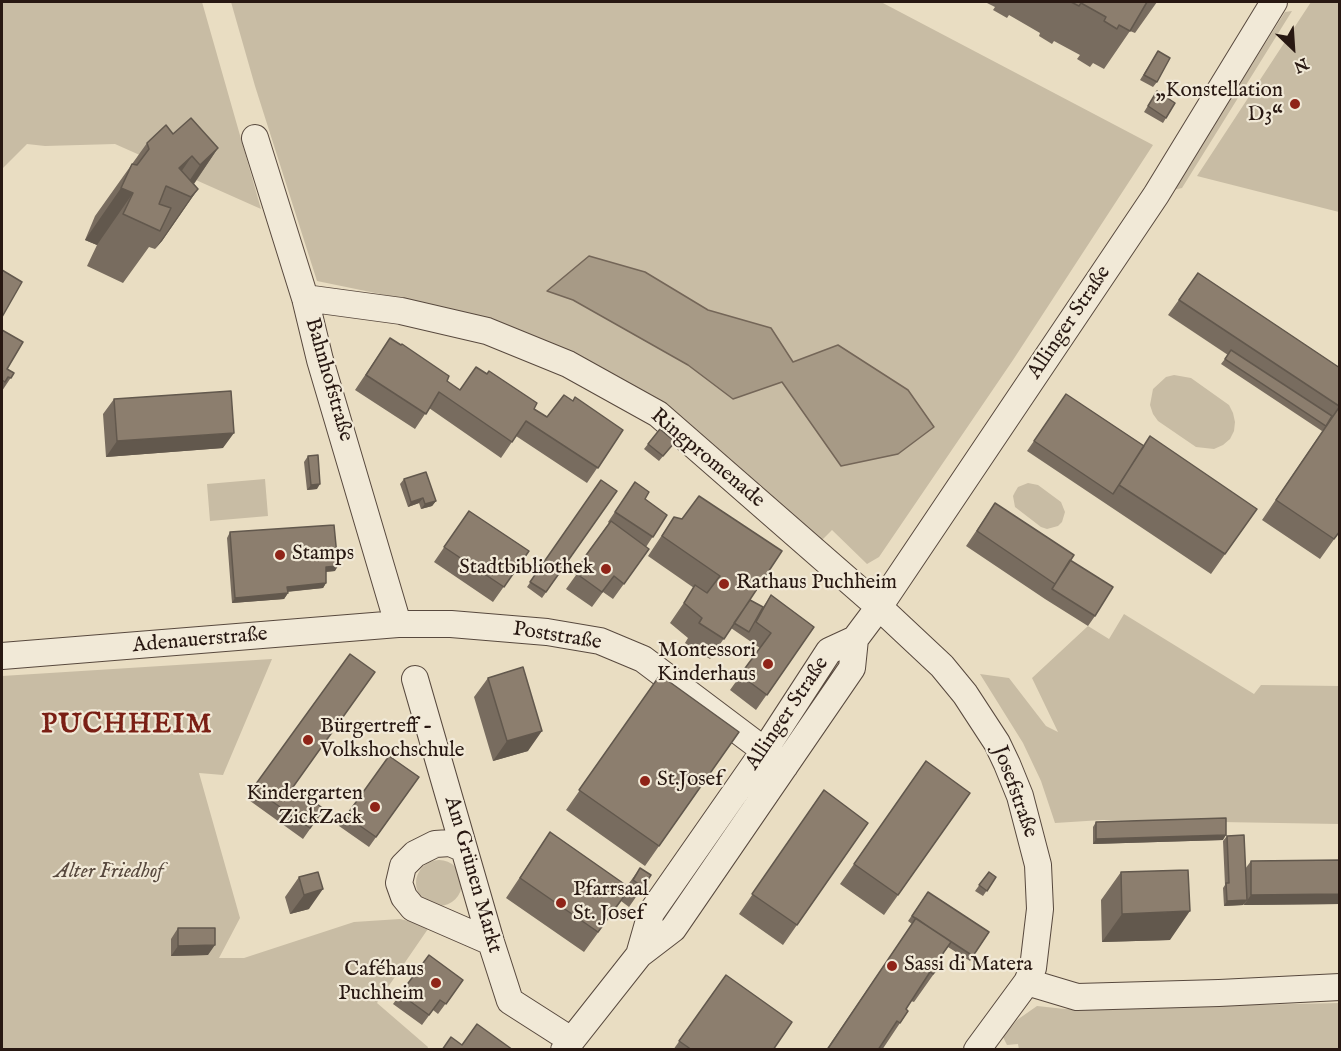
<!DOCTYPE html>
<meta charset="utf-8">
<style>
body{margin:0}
#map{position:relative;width:1341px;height:1051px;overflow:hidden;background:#e9ddc2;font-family:"IM FELL English",serif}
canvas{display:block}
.frame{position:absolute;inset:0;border:3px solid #281812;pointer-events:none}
.north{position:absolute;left:1263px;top:18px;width:60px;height:60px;-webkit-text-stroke:4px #f1e9d7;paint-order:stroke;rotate:155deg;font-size:16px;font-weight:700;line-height:24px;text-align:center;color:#281812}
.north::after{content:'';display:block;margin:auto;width:21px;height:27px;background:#281812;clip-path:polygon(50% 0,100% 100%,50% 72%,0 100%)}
</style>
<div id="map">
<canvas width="1341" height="1051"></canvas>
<div class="frame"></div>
<div class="north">N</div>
</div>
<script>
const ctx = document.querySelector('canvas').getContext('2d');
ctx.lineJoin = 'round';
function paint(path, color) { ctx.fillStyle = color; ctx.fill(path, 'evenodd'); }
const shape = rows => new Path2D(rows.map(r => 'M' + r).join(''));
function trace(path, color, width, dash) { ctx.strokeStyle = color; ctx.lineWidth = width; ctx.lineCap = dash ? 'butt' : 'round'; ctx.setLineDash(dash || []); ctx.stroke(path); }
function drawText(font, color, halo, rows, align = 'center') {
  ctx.font = font + ' "IM FELL English",serif'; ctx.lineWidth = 4.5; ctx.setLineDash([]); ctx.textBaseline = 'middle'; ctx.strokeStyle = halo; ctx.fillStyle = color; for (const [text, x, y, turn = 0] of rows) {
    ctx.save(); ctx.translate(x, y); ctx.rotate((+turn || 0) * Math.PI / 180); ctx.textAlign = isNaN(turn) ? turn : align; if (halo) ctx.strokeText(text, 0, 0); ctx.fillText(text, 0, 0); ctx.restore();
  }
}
paint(shape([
 [2,2,202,2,261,209,115,144,45,146,27,144,2,169],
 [231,2,881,2,1153,145,1013,360,879,557,867,564,832,530,821,541,649,396,578,354,499,322,424,303,317,281,255,86],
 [1311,2,1339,2,1339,212,1197,176],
 [1292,11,1182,188,1173,190,1285,12],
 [1174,375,1191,378,1229,405,1233,413,1235,422,1234,431,1230,439,1223,445,1214,449,1196,447,1158,421,1153,414,1150,405,1153,389,1166,377],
 [265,479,268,516,210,521,207,484],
 [1028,483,1038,485,1061,502,1065,512,1062,522,1058,526,1047,529,1041,527,1015,507,1013,496,1015,492,1018,487],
 [1124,614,1254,694,1261,685,1339,686,1339,824,1102,820,1055,823,1041,781,1023,743,980,674,1009,678,1046,726,1058,732,1032,678,1088,626,1109,639],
 [272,659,223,775,199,773,240,918,219,958,244,958,354,922,400,919,430,926,377,1003,428,1047,427,1050,2,1050,2,676],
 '416 883a23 23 0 1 1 46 0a23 23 0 1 1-46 0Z',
 [1339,1003,1339,1049,1019,1050,1018,1044,1007,1045,1003,1037,1017,1020,1037,1006,1065,1009]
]), '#c8bca4');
const water = shape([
 [589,256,645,272,708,310,771,328,793,362,838,345,908,390,934,427,898,454,841,466,782,382,733,399,688,365,573,300,547,291,589,256]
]);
paint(water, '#a79a86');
trace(water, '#746658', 1.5);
const street = shape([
 [255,138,305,298,320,360,398,624],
 [305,298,401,311,487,331,568,364,658,414,879,607,942,666,965,694,997,743,1007,764,1020,796,1038,865,1040,909,1033,968,1027,982,977,1050],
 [2,656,398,624,451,624,547,632,600,641,643,659,785,766],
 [415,679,491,942,510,1001,571,1040],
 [464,849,450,843,435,844,415,854,403,866,399,883,404,897,413,908,491,942],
 [639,955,651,913,764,751,829,651,855,639,879,607,1156,195,1274,2],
 [1027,982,1077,997,1219,993,1340,987],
 [564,1050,639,955,673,929,852,668,855,639]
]);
trace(street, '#58493e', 28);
trace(street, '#f1e9d7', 26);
paint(shape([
 [985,2,1157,2,1135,33,1130,31,1104,69,1093,63,1090,67,1077,59,1080,55,1054,41,1052,44,1039,36,1040,33,1009,15,1007,18,993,10,995,7],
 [1158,51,1157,82,1153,87,1140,80],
 [1157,91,1175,103,1163,123,1144,112],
 [173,134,218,148,194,184,198,189,162,241,155,249,149,247,123,283,87,266,97,245,85,240,95,216,147,143],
 [1198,273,1340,368,1340,531,1320,559,1262,520,1323,430,1322,431,1221,364,1228,355,1168,315],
 [2,330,7,369,14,373,2,391],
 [390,338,447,381,460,390,534,409,547,417,573,401,623,430,587,483,516,436,501,458,429,408,415,429,355,390],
 [1066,394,1143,445,1257,509,1211,574,1027,451],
 [114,399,223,448,106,457,103,414],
 [675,442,659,461,644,449,648,444],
 [308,456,317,489,307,490,304,462],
 [404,479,436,501,432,506,421,509,419,503,408,507,400,484],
 [601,480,617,491,542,598,527,587],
 [635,482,645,499,667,515,646,547,649,549,613,599,603,592,592,607,566,589,576,575,573,573,609,523,608,522],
 [995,503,1070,560,1095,616,1088,626,1045,599,966,546],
 [469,511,529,551,493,602,434,562],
 [674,517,750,600,763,607,771,595,814,627,756,710,730,690,760,648,731,628,710,659,685,643,688,638,670,623,694,588,648,556],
 [230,532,335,571,326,572,326,583,323,588,287,592,288,593,284,599,232,603,227,538],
 [350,654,293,787,324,809,303,839,246,798],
 [660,675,739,732,645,866,566,810],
 [488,678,528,751,493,761,474,697],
 [389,756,419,777,369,847,339,826],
 [926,761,970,793,884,915,840,884],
 [824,790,868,823,783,945,739,914],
 [1096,822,1223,840,1093,844,1093,827],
 [550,832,627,886,640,868,643,887,629,907,621,901,584,952,506,898],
 [1227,836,1245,869,1251,861,1340,860,1340,904,1244,905,1244,904,1243,905,1224,906,1223,888,1225,885,1223,841],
 [989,872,996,877,983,896,975,891],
 [1121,872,1170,940,1102,942,1101,900],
 [299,877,309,909,290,914,285,897],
 [928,892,989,932,970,961,948,947,939,959,938,968,914,1002,911,1001,906,1009,908,1011,882,1050,826,1050,912,924,908,921],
 [178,928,208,955,171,956,171,939],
 [429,955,463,980,438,1014,433,1010,422,1025,393,1004],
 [726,975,773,1050,673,1050]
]), '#786c5f');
paint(shape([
 [218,148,186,195,181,193,200,165],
 [192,156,170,188,179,168],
 [121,188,133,193,97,245,85,240],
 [198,189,162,241,155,249,191,197],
 [234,433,223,448,106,457,117,441],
 [320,484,317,489,307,490,311,485],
 [423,498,419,503,408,507,411,502],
 [436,501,432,506,421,509,425,504],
 [338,566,335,571,322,572,326,567],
 [326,583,323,588,283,592,287,587],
 [288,593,284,599,232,603,235,598],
 [542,731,528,751,493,761,507,741],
 [1226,835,1223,840,1093,844,1096,839],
 [323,889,309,909,290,914,304,895],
 [1340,894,1340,904,1244,905,1251,895],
 [1247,900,1243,905,1224,906,1227,901],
 [1190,911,1170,940,1102,942,1122,914],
 [215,945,208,955,171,956,178,946]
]), '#62584d');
const building = shape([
 [1071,2,1147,2,1130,31,1119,25,1117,29,1104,21,1106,17,1081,3,1079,6,1071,2],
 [1158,51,1170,58,1157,82,1144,75,1158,51],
 [1157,91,1175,103,1166,118,1148,106,1157,91],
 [191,118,218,148,200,165,192,156,179,168,198,189,191,197,166,186,159,204,171,208,160,231,123,214,133,193,121,188,132,164,137,165,149,149,147,143,166,125,173,134,191,118],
 [2,270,22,282,2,317,2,270],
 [1198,273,1340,368,1339,406,1179,300,1198,273],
 [2,330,23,342,7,369,14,373,11,378,8,377,5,382,2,380,2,330],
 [390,338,401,345,402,344,449,376,447,381,460,390,476,367,487,374,489,371,537,403,534,409,547,417,564,395,573,401,575,397,623,430,598,468,526,421,512,442,439,392,426,414,366,375,390,338],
 [1231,350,1332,416,1326,426,1225,359,1231,350],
 [231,391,234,433,117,441,114,399,231,391],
 [1066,394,1144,446,1113,494,1034,441,1066,394],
 [1340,406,1340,531,1334,539,1276,500,1340,406],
 [660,429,675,442,663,456,648,444,660,429],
 [1150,436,1257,509,1225,554,1119,485,1150,436],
 [318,455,320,484,311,485,308,456,318,455],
 [426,472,436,501,425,504,423,498,411,502,404,479,426,472],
 [601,480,617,491,546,592,530,582,601,480],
 [635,482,649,492,645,499,667,515,653,537,615,512,635,482],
 [699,496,782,551,724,639,699,623,702,618,684,603,695,585,707,593,720,576,662,536,674,517,682,519,699,496],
 [995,503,1074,555,1055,584,977,531,995,503],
 [469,511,529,551,504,587,444,547,469,511],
 [611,521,649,549,624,584,614,576,602,592,577,574,587,560,584,558,611,521],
 [334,525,338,566,326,567,326,583,287,587,288,593,235,598,230,532,334,525],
 [1070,560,1113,587,1095,616,1052,589,1070,560],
 [771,595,814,627,767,695,740,675,771,633,756,622,771,595],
 [750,600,763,607,749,632,734,623,750,600],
 [350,654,375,672,293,787,324,809,310,828,253,788,350,654],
 [523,667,542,731,507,741,488,678,523,667],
 [660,675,739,732,659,846,579,790,660,675],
 [389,756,419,777,376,837,346,816,389,756],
 [926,761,970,793,898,895,854,864,926,761],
 [824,790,868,823,797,925,752,894,824,790],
 [1226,818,1226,835,1096,839,1096,822,1226,818],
 [550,832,630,888,598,932,520,878,550,832],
 [1244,835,1247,900,1227,901,1226,883,1229,883,1227,836,1244,835],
 [1340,860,1340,894,1251,895,1251,861,1340,860],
 [640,868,651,875,643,887,633,880,640,868],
 [1188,870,1190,911,1122,914,1121,872,1188,870],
 [318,872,323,889,304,895,299,877,318,872],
 [989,872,996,877,987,891,979,885,989,872],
 [928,892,989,932,973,956,912,916,928,892],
 [916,918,951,942,939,959,942,961,938,968,933,974,930,972,906,1009,908,1011,900,1023,897,1021,878,1050,827,1050,916,918],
 [178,928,215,928,215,945,178,946,178,928],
 [429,955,463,980,446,1004,440,1000,429,1015,400,994,429,955],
 [726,975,792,1022,773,1050,692,1050,679,1041,726,975],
 [477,1024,513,1050,442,1050,451,1037,462,1045,477,1024]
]);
paint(building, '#8c7e6e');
trace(building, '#62584d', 1.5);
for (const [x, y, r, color] of [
 [1295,104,6,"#8f2418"],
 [280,555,6,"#8f2418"],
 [606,569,6,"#8f2418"],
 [724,584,6,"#8f2418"],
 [768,664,6,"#8f2418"],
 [308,740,6,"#8f2418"],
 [645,781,6,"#8f2418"],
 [375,807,6,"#8f2418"],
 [561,903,6,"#8f2418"],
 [892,966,6,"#8f2418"],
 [436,983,6,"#8f2418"]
]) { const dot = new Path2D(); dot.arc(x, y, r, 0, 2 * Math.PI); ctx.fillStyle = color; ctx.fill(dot); trace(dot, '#f1e9d7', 2); }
drawText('21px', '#281812', '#f1e9d7', [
 ["„Konstellation",1283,92,"right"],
 ["D3“",1283,116,"right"],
 ["Stamps",292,555],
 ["Stadtbibliothek",594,569,"right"],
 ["Rathaus Puchheim",736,584],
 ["Montessori",756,652,"right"],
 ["Kinderhaus",756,676,"right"],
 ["Bürgertreff -",320,728],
 ["Volkshochschule",320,752],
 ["St.Josef",657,781],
 ["Kindergarten",363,795,"right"],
 ["ZickZack",363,819,"right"],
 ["Pfarrsaal",573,891],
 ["St. Josef",573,915],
 ["Sassi di Matera",904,966],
 ["Caféhaus",424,971,"right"],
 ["Puchheim",424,995,"right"]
], 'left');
drawText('21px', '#281812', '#f1e9d7', [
 ["Allinger Straße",1070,323,-56],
 ["Bahnhofstraße",328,380,74],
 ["Ringpromenade",707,459,40],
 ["Poststraße",557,637,9],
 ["Adenauerstraße",200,641,-5],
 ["Allinger Straße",788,714,-56],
 ["Josefstraße",1014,792,70],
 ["Am Grünen Markt",472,875,74]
]);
drawText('italic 21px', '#58493e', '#f1e9d7', [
 ["Alter Friedhof",109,873]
]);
ctx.letterSpacing = '1.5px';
drawText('bold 27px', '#7a1f14', '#f1e9d7', [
 ["PUCHHEIM",127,726]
]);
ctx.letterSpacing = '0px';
</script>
